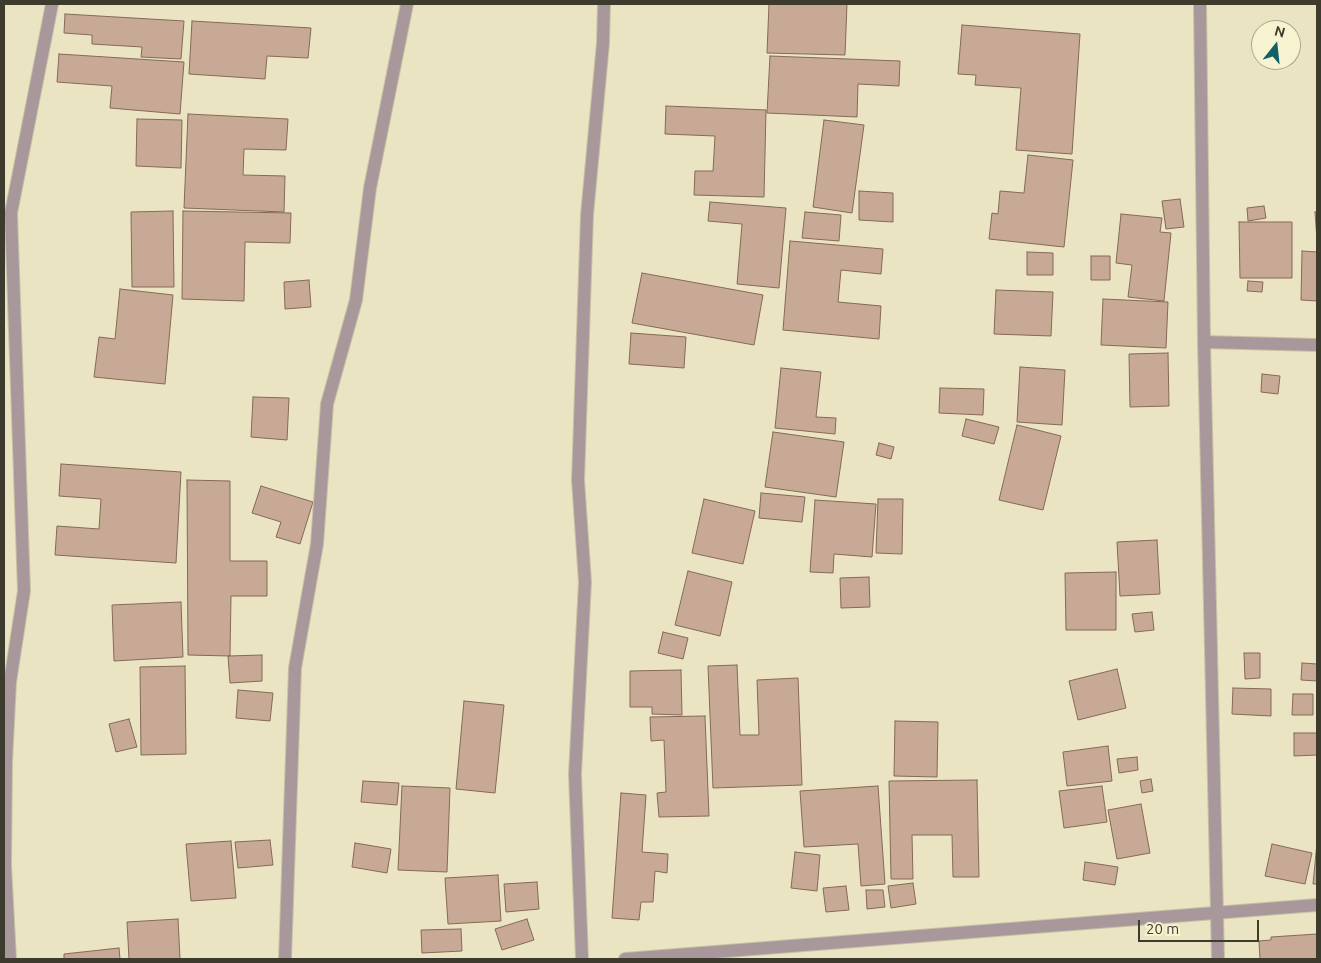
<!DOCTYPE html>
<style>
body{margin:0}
#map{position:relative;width:1321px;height:963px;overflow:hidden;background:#eae4c3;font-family:Ubuntu,sans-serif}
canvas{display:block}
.frame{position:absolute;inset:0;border:5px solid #3d3b2e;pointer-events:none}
.north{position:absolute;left:1251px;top:20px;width:50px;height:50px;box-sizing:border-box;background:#f7f2d0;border:1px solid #ada98f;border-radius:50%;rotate:16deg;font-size:14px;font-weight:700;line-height:20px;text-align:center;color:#3d3b2e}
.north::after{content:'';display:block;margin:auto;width:18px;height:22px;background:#106168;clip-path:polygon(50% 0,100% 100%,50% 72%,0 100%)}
.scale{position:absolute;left:1138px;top:920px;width:121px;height:22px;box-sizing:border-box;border:2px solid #3d3b2e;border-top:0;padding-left:6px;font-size:15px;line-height:18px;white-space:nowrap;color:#3d3b2e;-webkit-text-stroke:4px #f7f2d0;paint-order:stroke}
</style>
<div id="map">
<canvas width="1321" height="963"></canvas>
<div class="frame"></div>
<div class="north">N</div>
<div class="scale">20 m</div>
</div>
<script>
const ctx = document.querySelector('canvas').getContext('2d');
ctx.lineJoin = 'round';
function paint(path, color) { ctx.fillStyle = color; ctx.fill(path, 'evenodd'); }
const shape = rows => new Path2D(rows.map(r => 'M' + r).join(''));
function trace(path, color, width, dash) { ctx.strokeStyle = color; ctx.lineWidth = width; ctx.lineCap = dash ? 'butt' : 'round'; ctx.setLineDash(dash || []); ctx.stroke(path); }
const building = shape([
 [769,4,847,4,845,55,767,53,769,4],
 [65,14,184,21,181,59,141,57,142,47,92,44,92,35,64,33,65,14],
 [192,21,311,28,308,58,267,56,265,79,189,74,192,21],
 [962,25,1080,34,1072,154,1016,150,1021,88,975,85,976,75,958,74,962,25],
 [59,54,184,62,180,114,110,108,112,86,57,82,59,54],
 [770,56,900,61,899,86,858,84,857,117,767,113,770,56],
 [666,106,766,110,764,197,694,195,695,171,713,171,715,136,665,134,666,106],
 [188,114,288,119,286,150,244,149,243,175,285,176,284,212,184,208,188,114],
 [137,119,182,120,181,168,136,166,137,119],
 [824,120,864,125,852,213,813,207,824,120],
 [1028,155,1073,160,1064,247,989,239,992,213,998,214,1000,191,1024,193,1028,155],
 [859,191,893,193,893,222,859,220,859,191],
 [1180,199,1184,227,1166,229,1162,201,1180,199],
 [710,202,786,208,779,288,737,284,742,224,708,221,710,202],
 [1264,206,1266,218,1248,221,1247,208,1264,206],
 [173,211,174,287,132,287,131,212,173,211],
 [183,211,291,213,290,243,245,242,244,301,182,299,183,211],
 [805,212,841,215,839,241,802,238,805,212],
 [1315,212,1317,212,1317,240,1315,212],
 [1121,214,1162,218,1160,232,1171,233,1164,301,1128,297,1132,265,1116,263,1121,214],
 [1239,222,1292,222,1292,278,1240,278,1239,222],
 [790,241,883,249,881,274,841,270,838,302,881,306,879,339,783,330,790,241],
 [1302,251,1317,252,1317,301,1301,300,1302,251],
 [1027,252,1053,253,1053,275,1027,275,1027,252],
 [1091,256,1110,256,1110,280,1091,280,1091,256],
 [642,273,763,295,754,345,632,323,642,273],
 [309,280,311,307,285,309,284,282,309,280],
 [1248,281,1263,282,1262,292,1247,291,1248,281],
 [120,289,173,295,165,384,94,377,99,337,115,339,120,289],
 [996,290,1053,292,1051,336,994,334,996,290],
 [1103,299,1168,302,1166,348,1101,345,1103,299],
 [631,333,686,337,684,368,629,364,631,333],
 [1168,353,1169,406,1130,407,1129,354,1168,353],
 [1020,367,1065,370,1062,425,1017,422,1020,367],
 [781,368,821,372,816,417,836,418,835,434,775,428,781,368],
 [1262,374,1280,376,1278,394,1261,392,1262,374],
 [940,388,984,389,983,415,939,413,940,388],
 [253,397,289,398,287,440,251,437,253,397],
 [966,419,999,427,994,444,962,436,966,419],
 [1017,425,1061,436,1043,510,999,500,1017,425],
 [773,432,844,442,836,497,765,487,773,432],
 [879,443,894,447,891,459,876,455,879,443],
 [61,464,181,472,176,563,55,555,57,526,99,529,101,499,59,496,61,464],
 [187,480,230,481,230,561,267,561,267,596,231,596,230,656,188,655,187,480],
 [261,486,313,502,300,544,276,537,281,522,252,513,261,486],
 [761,493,805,497,802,522,759,518,761,493],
 [704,499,755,511,743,564,692,553,704,499],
 [878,499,903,499,902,554,876,553,878,499],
 [815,500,876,504,872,557,834,554,833,573,810,572,815,500],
 [1157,540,1160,594,1120,596,1117,542,1157,540],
 [688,571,732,582,720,636,675,625,688,571],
 [1116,572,1116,630,1066,630,1065,573,1116,572],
 [869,577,870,607,841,608,840,578,869,577],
 [181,602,183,657,114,661,112,605,181,602],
 [1152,612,1154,630,1135,632,1132,614,1152,612],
 [663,632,688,638,683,659,658,653,663,632],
 [1244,653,1260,653,1260,678,1245,679,1244,653],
 [262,655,262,681,230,683,228,656,262,655],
 [1302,663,1317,664,1317,681,1301,680,1302,663],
 [737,665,740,735,759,735,757,680,798,678,802,785,713,788,708,666,737,665],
 [185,666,186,754,141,755,140,667,185,666],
 [1117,669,1126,708,1078,720,1069,681,1117,669],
 [681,670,682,715,652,714,652,707,630,707,630,671,681,670],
 [1233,688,1271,689,1271,716,1232,714,1233,688],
 [238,690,273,693,270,721,236,718,238,690],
 [1293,694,1313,694,1313,715,1292,715,1293,694],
 [464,701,504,705,495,793,456,789,464,701],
 [705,716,709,816,659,817,657,793,666,792,664,740,651,741,650,717,705,716],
 [129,719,137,747,116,752,109,724,129,719],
 [895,721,938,722,937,777,894,776,895,721],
 [1294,733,1317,733,1317,755,1294,756,1294,733],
 [1108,746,1112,781,1067,786,1063,752,1108,746],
 [1137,757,1138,770,1119,773,1117,759,1137,757],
 [1151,779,1153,791,1142,793,1140,781,1151,779],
 [977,780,979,877,953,877,952,835,912,835,913,879,891,879,889,781,977,780],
 [363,781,399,783,397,805,361,802,363,781],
 [402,786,450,788,447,872,398,870,402,786],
 [878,786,885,884,861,886,858,844,804,847,800,791,878,786],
 [1102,786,1107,822,1064,828,1059,791,1102,786],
 [621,793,646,795,642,852,668,854,667,873,655,871,653,902,641,902,639,920,612,918,621,793],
 [1141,804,1150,853,1117,859,1108,810,1141,804],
 [270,840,273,865,238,868,235,842,270,840],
 [231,841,236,898,191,901,186,844,231,841],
 [355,843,391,849,387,873,352,867,355,843],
 [1317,843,1317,884,1313,884,1317,843],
 [1272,844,1312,853,1305,884,1265,876,1272,844],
 [795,852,820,855,817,891,791,888,795,852],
 [1085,862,1118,867,1115,885,1083,880,1085,862],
 [498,875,501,921,448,924,445,878,498,875],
 [537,882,539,909,506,912,504,884,537,882],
 [913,883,916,904,891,908,888,886,913,883],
 [846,886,849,910,826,912,823,888,846,886],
 [866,890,883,890,885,907,867,909,866,890],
 [178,919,180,959,129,959,127,922,178,919],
 [527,919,534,940,502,950,495,929,527,919],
 [461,929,462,951,422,953,421,930,461,929],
 [1317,934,1317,959,1260,959,1259,941,1271,940,1271,937,1317,934],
 [119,948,120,959,64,959,64,954,119,948]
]);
paint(building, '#c7a996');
trace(building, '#846957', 1);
const minor = shape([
 [1204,342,1317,345],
 [10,959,5,865,6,762,10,682,24,591,11,213,52,4],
 [285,959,295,668,317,544,327,404,356,300,370,188,407,4],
 [582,959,575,774,585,582,578,480,587,215,603,43,604,4],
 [625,959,1317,905]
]);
const tertiary = shape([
 [1200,4,1204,342,1218,959]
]);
trace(minor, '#c7c2a5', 14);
trace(tertiary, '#c7c2a5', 14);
trace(minor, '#a8989b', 12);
trace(tertiary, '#a8989b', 12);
</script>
